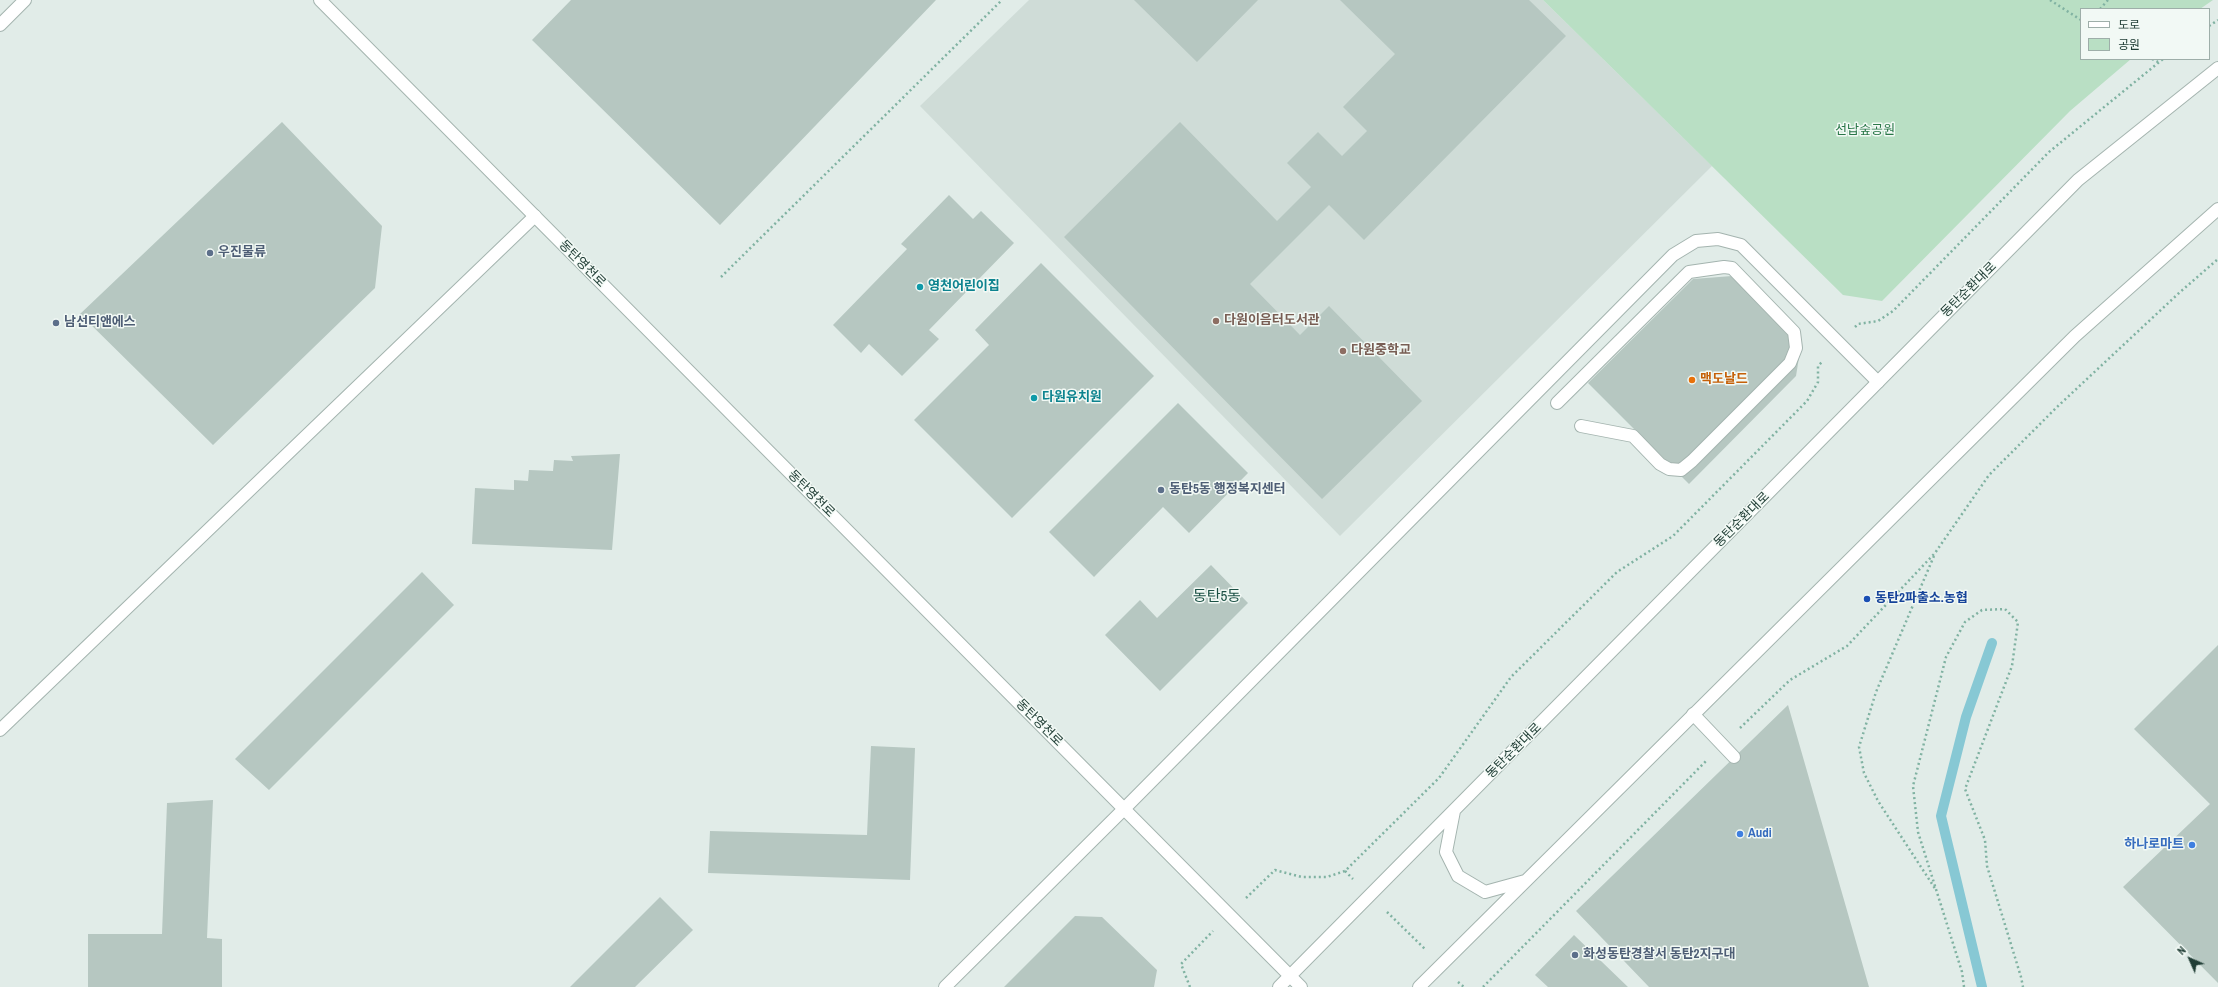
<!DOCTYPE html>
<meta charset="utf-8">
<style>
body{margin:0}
#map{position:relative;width:2218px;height:987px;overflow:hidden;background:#e1ece8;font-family:"Archivo Narrow","Noto Sans KR",sans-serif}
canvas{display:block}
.legend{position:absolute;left:2080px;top:8px;width:130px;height:52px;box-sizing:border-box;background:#f2f9f5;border:1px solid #9eaea9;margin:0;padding:5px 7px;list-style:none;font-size:12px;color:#213e36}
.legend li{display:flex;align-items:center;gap:8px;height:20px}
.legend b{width:20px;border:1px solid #9eaea9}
.north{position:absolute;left:2170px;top:939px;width:40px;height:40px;-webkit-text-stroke:3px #f2f9f5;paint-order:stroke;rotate:315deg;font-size:11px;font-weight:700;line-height:16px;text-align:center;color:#213e36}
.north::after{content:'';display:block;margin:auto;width:14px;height:18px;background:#213e36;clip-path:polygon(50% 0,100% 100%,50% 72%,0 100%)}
</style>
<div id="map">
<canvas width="2218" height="987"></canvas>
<ul class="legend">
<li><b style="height:5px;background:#fff"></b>도로</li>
<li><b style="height:11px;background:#b9dfc4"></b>공원</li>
</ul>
<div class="north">N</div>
</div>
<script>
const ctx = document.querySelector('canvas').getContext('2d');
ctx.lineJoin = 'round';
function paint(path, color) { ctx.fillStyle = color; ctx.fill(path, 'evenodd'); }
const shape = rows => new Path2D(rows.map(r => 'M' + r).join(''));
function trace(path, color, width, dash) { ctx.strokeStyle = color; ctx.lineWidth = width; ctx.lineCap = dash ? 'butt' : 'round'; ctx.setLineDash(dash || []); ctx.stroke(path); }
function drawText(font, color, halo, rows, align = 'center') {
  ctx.font = font + ' "Archivo Narrow","Noto Sans KR",sans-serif'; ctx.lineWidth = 3; ctx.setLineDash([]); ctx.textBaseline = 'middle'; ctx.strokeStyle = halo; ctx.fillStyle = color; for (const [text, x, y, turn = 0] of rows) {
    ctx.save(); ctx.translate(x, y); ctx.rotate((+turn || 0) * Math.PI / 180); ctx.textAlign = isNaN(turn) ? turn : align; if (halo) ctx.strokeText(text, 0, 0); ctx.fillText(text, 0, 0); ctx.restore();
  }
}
paint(shape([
 [1029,0,1543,0,1712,166,1340,536,920,106]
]), '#cfdcd7');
paint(shape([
 [1543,0,2213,0,2200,9,2081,9,2081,59,2131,59,2070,111,1882,301,1843,295]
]), '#b9dfc4');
trace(shape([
 [1982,987,1941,816,1966,717,1992,643]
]), '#87c8d4', 10);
paint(shape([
 [571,0,936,0,720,225,532,40],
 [1134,0,1258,0,1197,62],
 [1340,0,1529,0,1566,36,1364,240,1329,205,1250,284,1300,335,1329,306,1422,401,1322,499,1064,237,1180,122,1277,221,1311,187,1287,163,1318,132,1342,156,1367,131,1343,107,1395,54],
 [282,122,382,226,375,288,213,445,80,314],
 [949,195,973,219,981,211,1014,243,929,330,939,339,902,376,869,344,861,353,833,325,907,249,901,244],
 [1041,263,1154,376,1012,518,914,420,989,345,975,330],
 [1732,276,1801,345,1796,376,1689,484,1588,383,1693,279],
 [1178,403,1248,473,1189,533,1163,507,1094,577,1049,532],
 [620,454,612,550,472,544,475,488,514,490,514,480,528,481,529,470,553,471,554,460,573,461,571,456],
 [1211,565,1248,603,1160,691,1105,635,1140,600,1157,618],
 [422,572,454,605,269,790,235,759],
 [2218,645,2218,983,2123,887,2210,804,2134,729],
 [1788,705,1869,987,1649,987,1576,911],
 [871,746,915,748,910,880,708,873,710,831,867,835],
 [213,800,207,938,222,939,222,987,88,987,88,934,162,934,167,803],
 [660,897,693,930,635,987,570,987],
 [1075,916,1102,917,1157,970,1154,987,1004,987],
 [1574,935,1628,987,1548,987,1535,975]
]), '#b6c7c1');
const service = shape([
 [1557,403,1689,272,1724,267,1732,268,1794,332,1796,348,1790,363,1692,461,1681,470,1669,469,1660,464,1633,436,1581,426],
 [1693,714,1734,757],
 [1124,809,1673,255,1696,241,1718,239,1741,245,1878,382]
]);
const minor = shape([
 [0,25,25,0],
 [0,730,535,216],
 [945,987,1124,809]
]);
const tertiary = shape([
 [320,0,1301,987],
 [1454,811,1446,852,1458,876,1485,892,1525,881],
 [1279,987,2078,180,2218,68],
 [1419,987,2075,336,2218,209]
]);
trace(service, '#a4b4af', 14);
trace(minor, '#a4b4af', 14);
trace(tertiary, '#a4b4af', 14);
trace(shape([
 [2050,0,2081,20],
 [2100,9,2108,0],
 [2209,26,2218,20],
 [2152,59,2158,62],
 [721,277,1002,0],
 [1855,327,1858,324,1878,321,1893,311,2049,152,2163,59],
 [1934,556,1876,692,1859,747,1864,773,1878,801,1936,890],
 [1740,728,1790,680,1847,646,1935,553,1989,475,2057,407,2179,293,2218,259],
 [1345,871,1353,879],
 [1246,898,1275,870,1302,877,1327,877,1345,871,1439,778,1511,677,1617,572,1673,536,1807,401,1818,382,1818,366,1823,361],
 [1387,912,1425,949],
 [1458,982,1464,987],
 [1190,987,1181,964,1213,931],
 [1483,987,1706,761],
 [1964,987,1962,972,1918,832,1913,786,1946,657,1965,622,1982,610,2005,609,2018,622,2012,666,1965,789,1985,840,1987,866,2021,977,2023,987]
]), '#80b2a2', 2.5, [2, 3]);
trace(service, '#fff', 12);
trace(minor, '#fff', 12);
trace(tertiary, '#fff', 12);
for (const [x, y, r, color] of [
 [210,253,4,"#5c6f8a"],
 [920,287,4,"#0f9aa8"],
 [1216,321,4,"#8d6e63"],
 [56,323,4,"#5c6f8a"],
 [1343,351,4,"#8d6e63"],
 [1692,380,4,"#e8710a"],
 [1034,398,4,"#0f9aa8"],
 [1161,490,4,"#5c6f8a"],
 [1867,599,4,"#1a4fb4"],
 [1740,834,4,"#3f7fe0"],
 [2192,845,4,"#3f7fe0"],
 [1575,955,4,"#5c6f8a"]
]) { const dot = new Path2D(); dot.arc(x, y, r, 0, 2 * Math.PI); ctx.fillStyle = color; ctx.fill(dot); trace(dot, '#f2f9f5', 1.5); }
drawText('13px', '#297748', '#f2f9f5', [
 ["선납숲공원",1865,131]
]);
drawText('bold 13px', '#4e5e75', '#f2f9f5', [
 ["우진물류",218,253],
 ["남선티앤에스",64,323],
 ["동탄5동 행정복지센터",1169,490],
 ["화성동탄경찰서 동탄2지구대",1583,955]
], 'left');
drawText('13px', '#213e36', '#f2f9f5', [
 ["동탄영천로",582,264,45],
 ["동탄순환대로",1969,290,-45],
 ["동탄영천로",811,494,45],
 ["동탄순환대로",1742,520,-45],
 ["동탄영천로",1039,723,45],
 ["동탄순환대로",1514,751,-45]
]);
drawText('bold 13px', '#0d838f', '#f2f9f5', [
 ["영천어린이집",928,287],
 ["다원유치원",1042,398]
], 'left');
drawText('bold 13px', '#785e54', '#f2f9f5', [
 ["다원이음터도서관",1224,321],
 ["다원중학교",1351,351]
], 'left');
drawText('bold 13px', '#c56008', '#f2f9f5', [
 ["맥도날드",1700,380]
], 'left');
drawText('bold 13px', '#164399', '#f2f9f5', [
 ["동탄2파출소.농협",1875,599]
], 'left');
drawText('bold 13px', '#366cbe', '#f2f9f5', [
 ["Audi",1748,834],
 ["하나로마트",2184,845,"right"]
], 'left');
drawText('15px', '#1c5145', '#f2f9f5', [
 ["동탄5동",1217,597]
]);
</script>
